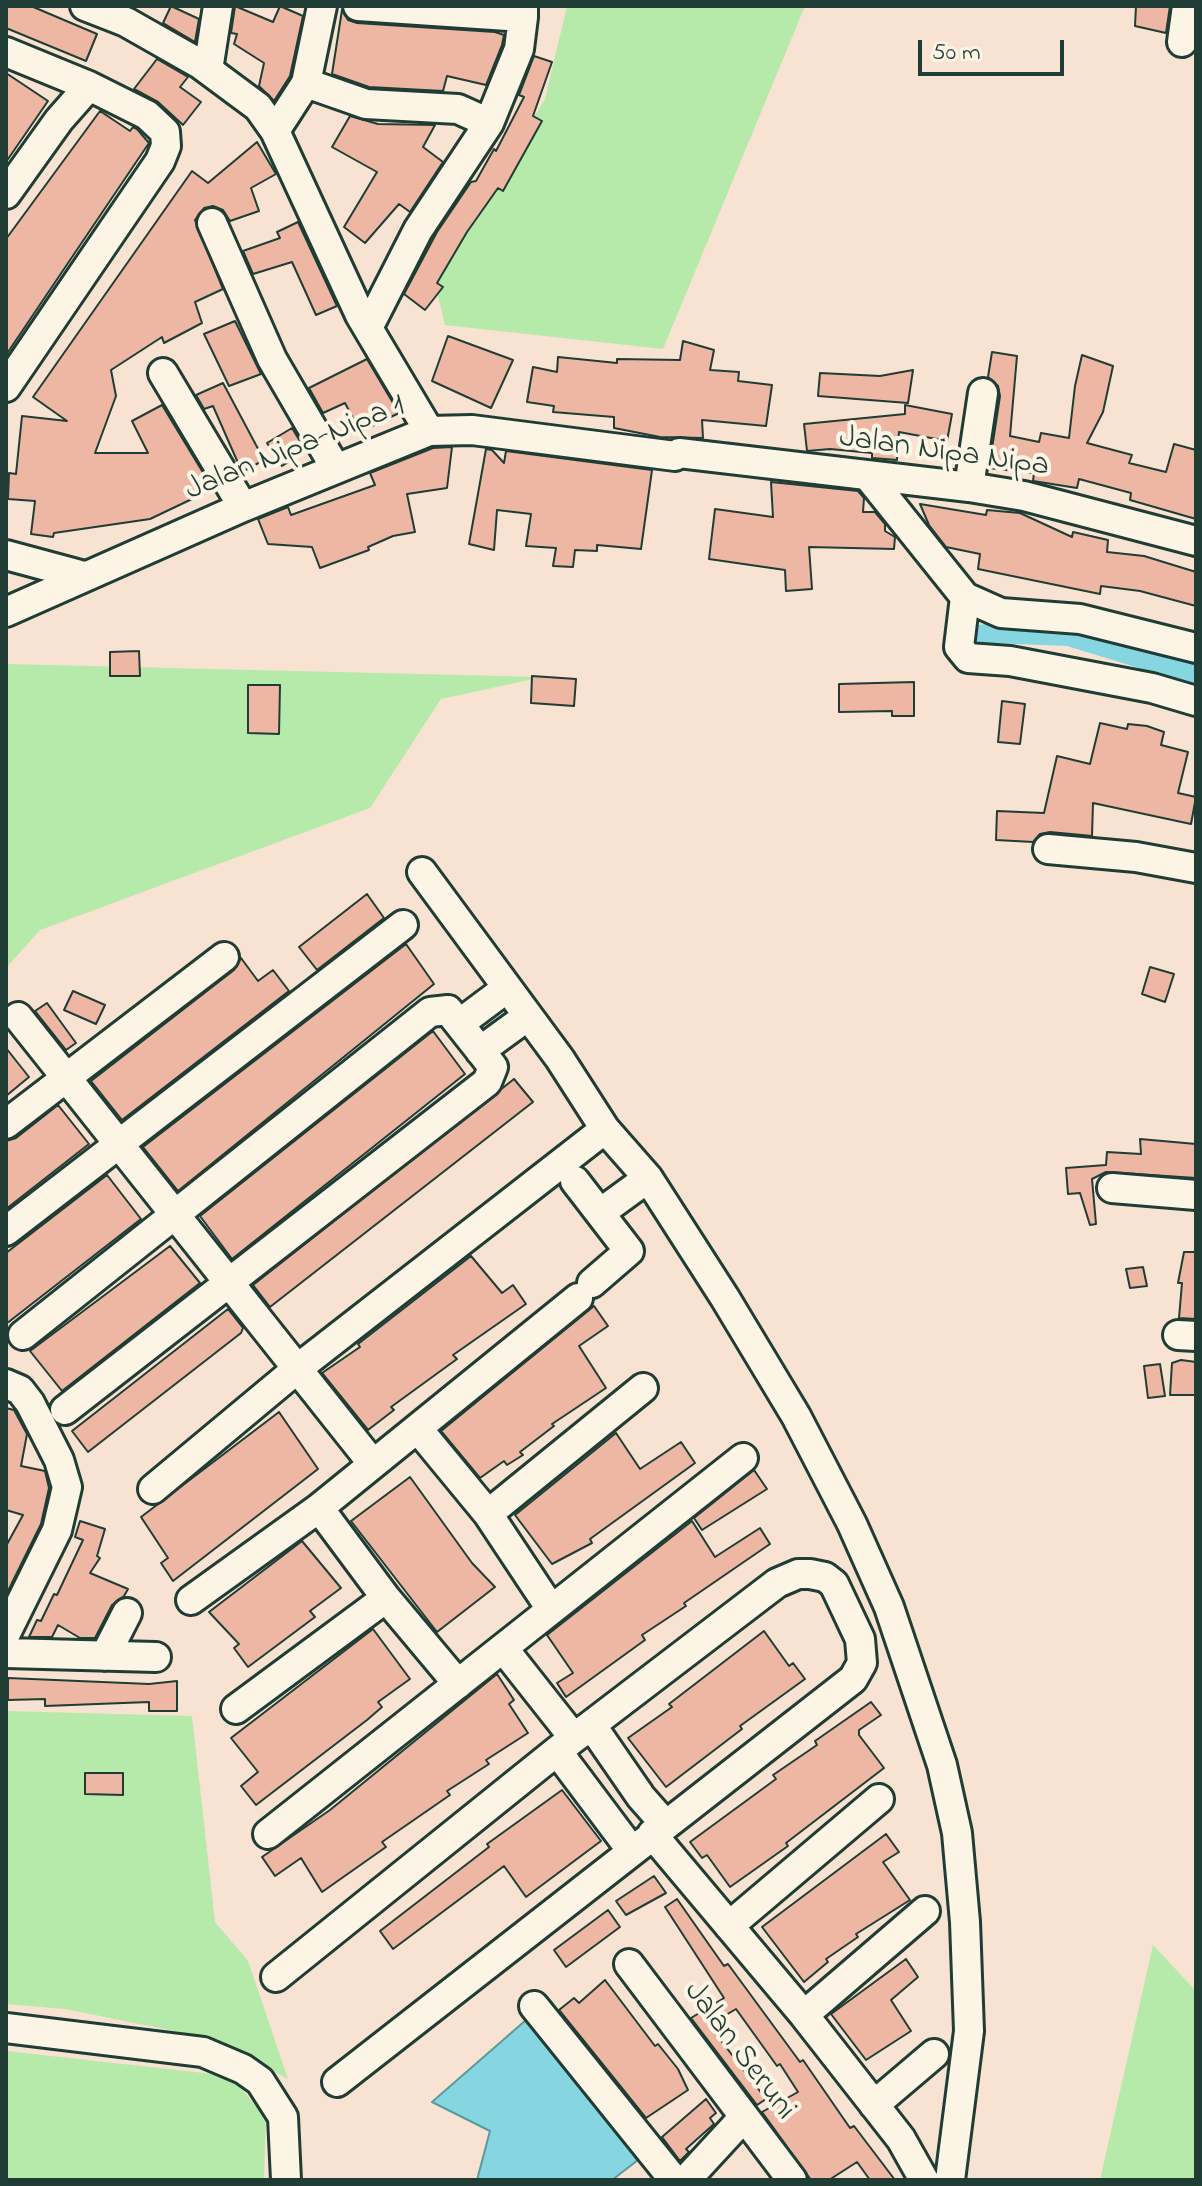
<!DOCTYPE html>
<style>
body{margin:0}
#map{position:relative;width:1202px;height:2186px;overflow:hidden;background:#f8e2d1;font-family:"Indie Flower",sans-serif}
canvas{display:block}
.frame{position:absolute;inset:0;border:8px solid #1f3d34;pointer-events:none}
.scale{position:absolute;left:918px;top:40px;width:146px;height:36px;box-sizing:border-box;border:4px solid #1f3d34;border-top:0;padding-left:10px;font-size:24px;line-height:28px;white-space:nowrap;color:#1f3d34;-webkit-text-stroke:6px #fcf5e5;paint-order:stroke}
</style>
<div id="map">
<canvas width="1202" height="2186"></canvas>
<div class="frame"></div>
<div class="scale">50 m</div>
</div>
<script>
const ctx = document.querySelector('canvas').getContext('2d');
ctx.lineJoin = 'round';
function paint(path, color) { ctx.fillStyle = color; ctx.fill(path, 'evenodd'); }
const shape = rows => new Path2D(rows.map(r => 'M' + r).join(''));
function trace(path, color, width, dash) { ctx.strokeStyle = color; ctx.lineWidth = width; ctx.lineCap = dash ? 'butt' : 'round'; ctx.setLineDash(dash || []); ctx.stroke(path); }
function drawText(font, color, halo, rows, align = 'center') {
  ctx.font = font + ' "Indie Flower",sans-serif'; ctx.lineWidth = 8; ctx.setLineDash([]); ctx.textBaseline = 'middle'; ctx.strokeStyle = halo; ctx.fillStyle = color; for (const [text, x, y, turn = 0] of rows) {
    ctx.save(); ctx.translate(x, y); ctx.rotate((+turn || 0) * Math.PI / 180); ctx.textAlign = isNaN(turn) ? turn : align; if (halo) ctx.strokeText(text, 0, 0); ctx.fillText(text, 0, 0); ctx.restore();
  }
}
paint(shape([
 [567,6,805,6,663,349,445,325,434,280,545,99],
 [6,664,543,677,441,699,370,808,40,930,6,968],
 [6,1711,192,1716,215,1922,248,1961,288,2079,214,2039,65,2009,6,2004],
 [1153,1945,1196,1991,1196,2180,1100,2180],
 [6,2051,231,2076,266,2118,264,2180,6,2180]
]), '#b6eaab');
const water = shape([
 [526,2020,638,2160,612,2180,477,2180,490,2131,432,2102,526,2020]
]);
paint(water, '#86d6e2');
trace(water, '#5d999c', 2);
trace(shape([
 [973,636,991,633,1068,636,1196,675]
]), '#86d6e2', 20);
const building = shape([
 [6,6,31,6,97,34,86,61,6,28,6,6],
 [171,6,199,19,195,42,163,23,171,6],
 [235,6,273,22,280,6,303,16,290,76,274,101,259,86,264,63,234,44,237,34,231,33,235,6],
 [1136,6,1170,6,1166,33,1135,26,1136,6],
 [342,10,348,20,357,23,495,32,504,35,502,45,486,85,447,76,443,91,369,87,332,74,342,10],
 [534,56,552,62,533,116,542,121,503,191,498,188,467,232,437,283,443,287,425,310,404,294,437,232,471,182,476,181,494,149,496,151,524,97,519,95,534,56],
 [157,59,188,77,180,87,201,102,183,125,158,102,134,89,157,59],
 [6,73,48,101,6,162,6,73],
 [100,111,130,131,133,127,137,129,149,143,6,355,6,239,100,111],
 [350,116,378,124,435,125,423,147,443,162,410,212,399,204,365,243,344,227,377,172,332,147,350,116],
 [257,142,276,174,251,188,259,211,230,221,223,210,213,206,204,208,195,220,223,289,195,302,202,323,164,343,162,337,111,370,116,396,95,453,148,453,132,421,162,405,213,489,150,519,54,533,53,537,31,534,35,501,8,499,9,473,16,474,22,416,67,421,33,397,192,171,208,183,257,142],
 [298,222,337,306,316,315,292,262,253,274,243,251,280,238,277,232,298,222],
 [235,321,261,374,229,386,204,334,235,321],
 [448,336,513,360,491,408,432,381,448,336],
 [683,341,714,350,710,370,739,372,738,381,772,385,766,426,702,420,703,438,660,437,614,428,614,417,553,412,554,406,527,402,533,367,557,372,558,357,617,363,617,359,680,360,683,341],
 [992,352,1017,356,1010,436,1039,442,1041,433,1069,438,1075,386,1082,355,1113,366,1103,412,1087,443,1132,455,1129,463,1166,472,1174,444,1196,450,1196,519,1130,500,1131,493,1079,479,1077,488,1033,481,1034,473,989,468,1000,396,998,386,988,377,992,352],
 [367,359,399,413,360,432,345,403,323,413,309,388,367,359],
 [913,370,908,403,818,396,820,373,880,376,913,370],
 [223,383,264,460,242,472,213,406,204,409,196,395,223,383],
 [905,405,952,414,947,441,899,432,897,460,872,458,872,453,830,449,807,451,804,424,905,414,905,405],
 [292,428,306,451,282,466,267,443,292,428],
 [452,447,447,488,407,494,415,532,393,536,368,547,369,550,320,568,312,547,268,544,258,519,288,507,291,515,375,485,370,473,433,448,452,447],
 [486,449,492,450,504,463,506,451,652,470,641,549,597,545,597,551,575,550,573,567,553,566,556,548,526,546,531,514,497,510,494,550,469,544,486,449],
 [771,482,858,491,864,498,863,512,875,512,885,524,885,531,895,537,894,549,809,547,812,589,786,591,785,570,709,559,715,509,773,517,771,482],
 [920,504,986,515,987,510,1020,513,1072,537,1073,532,1108,540,1107,552,1144,556,1196,572,1196,606,1140,591,1101,586,1100,594,978,569,980,554,946,547,929,525,920,504],
 [139,651,140,676,110,676,110,652,139,651],
 [532,676,576,679,574,706,531,703,532,676],
 [914,682,914,716,892,716,892,711,839,712,839,684,914,682],
 [248,685,280,685,279,734,248,733,248,685],
 [1002,701,1025,704,1020,744,998,742,1002,701],
 [1100,723,1127,729,1128,724,1147,726,1164,732,1161,745,1188,752,1178,793,1196,797,1191,824,1093,803,1092,836,1050,832,1040,834,1033,842,996,840,997,811,1044,813,1057,756,1090,764,1100,723],
 [367,894,384,918,317,970,299,947,367,894],
 [406,944,434,984,178,1191,143,1147,406,944],
 [241,958,258,981,273,970,289,991,122,1120,91,1081,234,970,241,958],
 [1150,967,1174,974,1165,1002,1142,994,1150,967],
 [73,991,105,1005,96,1024,64,1010,73,991],
 [47,1003,76,1043,66,1050,35,1011,47,1003],
 [433,1031,465,1074,232,1259,200,1216,433,1031],
 [6,1048,29,1077,6,1096,6,1048],
 [514,1079,533,1102,270,1307,253,1285,514,1079],
 [58,1105,89,1144,6,1209,6,1141,16,1138,58,1105],
 [1140,1139,1196,1144,1196,1178,1106,1172,1092,1179,1096,1224,1090,1225,1080,1193,1068,1194,1066,1168,1106,1165,1107,1152,1141,1154,1140,1139],
 [107,1175,141,1219,6,1324,6,1253,107,1175],
 [170,1246,200,1283,62,1391,30,1351,170,1246],
 [1184,1252,1196,1252,1196,1319,1179,1318,1182,1283,1178,1283,1184,1252],
 [471,1256,502,1293,513,1285,526,1304,453,1355,457,1359,391,1407,394,1410,368,1430,322,1373,360,1347,358,1344,471,1256],
 [1143,1267,1147,1286,1130,1288,1126,1269,1143,1267],
 [594,1306,608,1326,579,1346,606,1388,552,1424,554,1426,520,1452,523,1455,507,1465,504,1461,480,1478,441,1431,594,1306],
 [228,1309,243,1328,241,1333,88,1452,72,1431,228,1309],
 [1181,1360,1196,1362,1196,1395,1170,1395,1172,1363,1181,1360],
 [1160,1364,1165,1396,1148,1398,1144,1366,1160,1364],
 [6,1408,14,1410,27,1434,21,1466,45,1471,49,1488,41,1524,6,1595,6,1546,23,1515,6,1510,6,1408],
 [279,1412,318,1469,173,1581,161,1563,168,1558,141,1517,279,1412],
 [616,1433,640,1469,681,1442,695,1463,590,1539,592,1543,552,1564,515,1515,616,1433],
 [754,1470,767,1489,702,1530,694,1518,754,1470],
 [410,1477,472,1563,495,1587,437,1632,351,1521,410,1477],
 [80,1521,105,1529,97,1556,100,1558,90,1573,128,1589,124,1596,112,1605,95,1638,80,1638,58,1625,52,1637,29,1637,37,1620,41,1621,54,1594,57,1595,83,1540,75,1537,80,1521],
 [692,1521,715,1557,760,1528,770,1544,684,1603,686,1606,642,1635,645,1640,566,1697,557,1683,573,1673,547,1635,692,1521],
 [302,1541,341,1588,310,1611,315,1617,248,1667,234,1648,239,1644,209,1612,302,1541],
 [373,1629,410,1679,378,1702,382,1707,367,1720,256,1805,241,1786,258,1772,231,1738,373,1629],
 [764,1631,789,1666,793,1663,805,1679,740,1726,742,1729,666,1787,628,1738,672,1707,669,1704,764,1631],
 [497,1674,514,1700,509,1704,528,1733,486,1760,489,1764,447,1791,450,1795,382,1842,386,1847,322,1892,301,1858,275,1876,262,1857,330,1810,497,1674],
 [8,1678,149,1684,177,1681,177,1711,149,1711,149,1702,45,1706,45,1699,8,1700,8,1678],
 [871,1702,881,1715,859,1730,859,1735,884,1768,786,1843,788,1846,730,1887,707,1855,702,1858,690,1842,776,1779,773,1775,817,1745,815,1741,871,1702],
 [85,1773,123,1773,123,1795,85,1794,85,1773],
 [562,1790,601,1841,526,1897,504,1866,393,1949,380,1931,489,1847,487,1844,562,1790],
 [886,1834,899,1852,883,1862,910,1900,856,1934,858,1937,826,1959,828,1962,804,1982,762,1927,886,1834],
 [654,1876,666,1893,626,1915,616,1901,654,1876],
 [677,1899,724,1966,728,1964,800,2062,803,2060,850,2128,854,2126,895,2180,870,2180,857,2162,829,2180,811,2180,762,2112,798,2092,780,2064,777,2066,736,2009,709,2025,766,2099,757,2105,691,2018,724,1998,665,1907,677,1899],
 [608,1910,620,1927,566,1967,554,1950,608,1910],
 [906,1959,918,1977,891,2000,911,2031,866,2060,831,2014,906,1959],
 [605,1980,655,2046,658,2044,678,2069,688,2090,646,2118,559,2010,574,1998,579,2003,605,1980],
 [706,2099,716,2113,710,2118,714,2124,686,2149,689,2152,680,2161,662,2137,706,2099]
]);
paint(building, '#eeb7a3');
trace(building, '#1f3d34', 2);
const minor = shape([
 [85,6,126,22,200,64,258,107,275,131,360,315,429,431],
 [322,6,306,83,366,104,458,109,489,123],
 [358,6,523,17,523,6],
 [1182,42,1187,6],
 [6,52,89,86,59,120,6,194],
 [208,70,218,6],
 [275,131,306,83],
 [212,223,272,359,336,469],
 [368,328,418,230,489,123,519,49,523,17],
 [163,373,243,507],
 [6,387,160,161,166,146,165,132,147,115,89,86],
 [868,476,965,597,1001,613,1080,619,1196,648],
 [969,487,983,393],
 [6,555,84,576],
 [965,597,959,647,968,658,1010,661,1152,688,1196,701],
 [6,612,243,507,429,431,472,430,675,456,679,453,969,487,1024,496,1196,541],
 [1048,849,1136,857,1196,868],
 [422,872,560,1059,605,1129,648,1178,725,1298,796,1416,852,1524,889,1607,942,1765,957,1833,965,1922,969,2031,950,2180],
 [18,1017,373,1464],
 [459,1024,507,988],
 [480,1051,528,1016],
 [6,1124,224,957],
 [575,1181,629,1251,592,1283],
 [1112,1188,1196,1195],
 [600,1213,648,1178],
 [6,1231,403,925],
 [23,1335,430,1012,448,1010,493,1067,487,1082,65,1410],
 [1178,1335,1196,1336],
 [6,1384,20,1390,30,1403,59,1460,67,1487,57,1530,6,1633],
 [418,1429,488,1514,551,1609],
 [153,1489,297,1369,605,1129],
 [319,1508,386,1598,458,1684],
 [488,1514,643,1388],
 [191,1600,319,1508,578,1298],
 [503,1648,574,1738],
 [6,1653,156,1657],
 [105,1656,127,1613],
 [236,1709,386,1598],
 [592,1726,641,1797,664,1823],
 [557,1751,632,1851],
 [268,1834,743,1458],
 [652,1834,804,2015,901,2139,924,2180],
 [729,1926,879,1799],
 [629,1964,792,2180],
 [276,1977,557,1751,777,1583,798,1574,810,1574,825,1577,834,1584,860,1639,862,1663,853,1679,337,2082],
 [534,2006,674,2180],
 [804,2015,925,1911],
 [6,2028,203,2052,243,2069,260,2081,283,2117,286,2180],
 [874,2105,934,2054],
 [686,2180,744,2117]
]);
trace(minor, '#1f3d34', 34);
trace(minor, '#fcf5e5', 28);
drawText('32px', '#1f3d34', '#fcf5e5', [
 ["Jalan Nipa-Nipa 1",296,450,-22],
 ["Jalan Nipa Nipa",944,454,8],
 ["Jalan Seruni",738,2052,53]
]);
</script>
